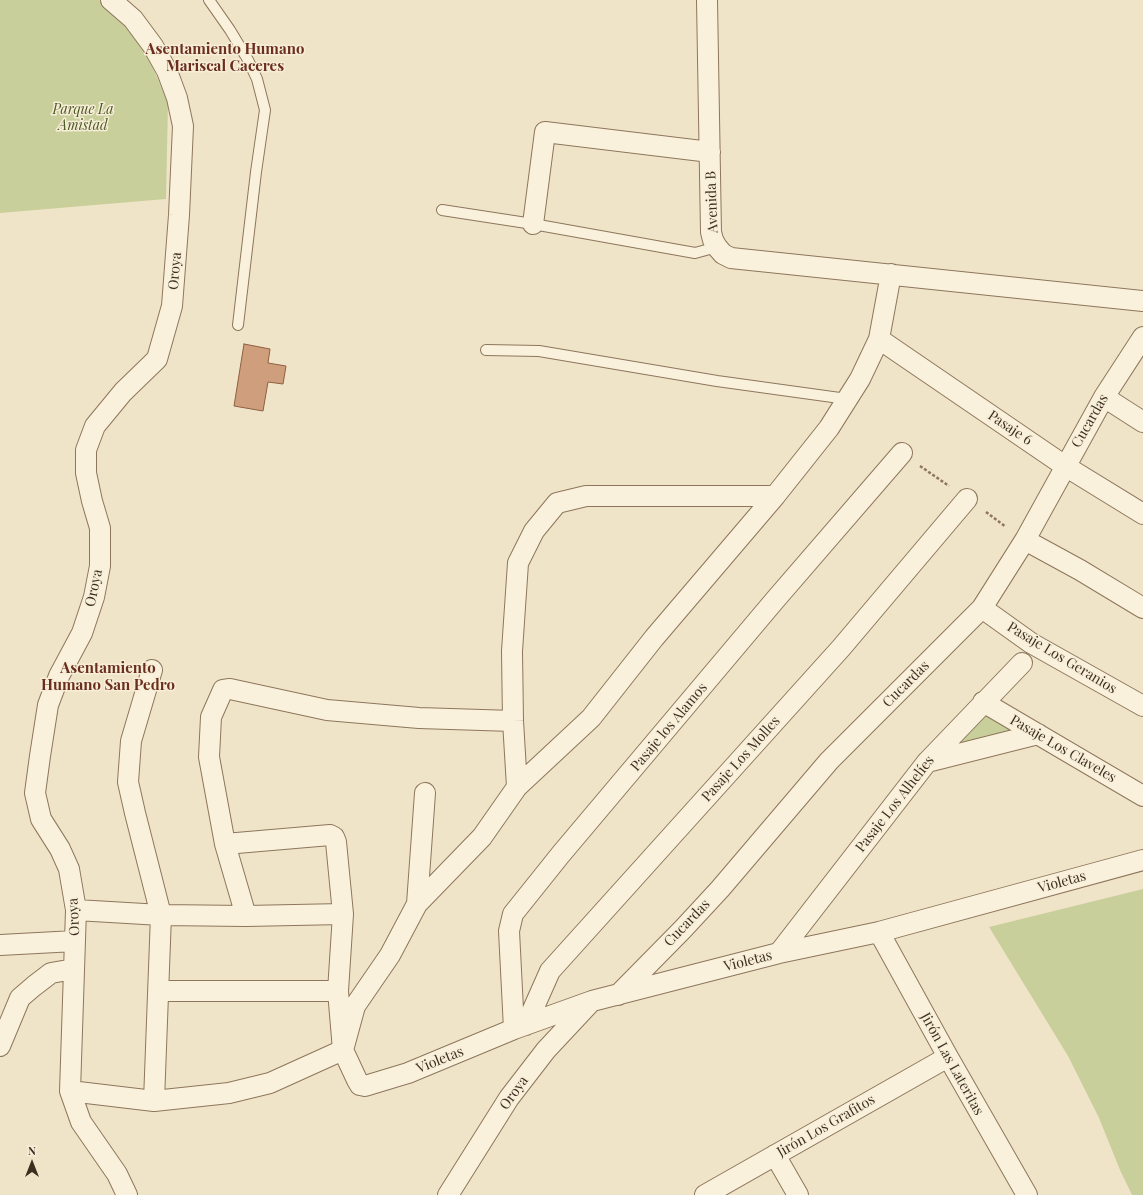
<!DOCTYPE html>
<meta charset="utf-8">
<style>
body{margin:0}
#map{position:relative;width:1143px;height:1195px;overflow:hidden;background:#f0e4c8;font-family:"Playfair Display",serif}
canvas{display:block}
.north{position:absolute;left:12px;top:1143px;width:40px;height:40px;-webkit-text-stroke:3px #f7eed8;paint-order:stroke;rotate:0deg;font-size:11px;font-weight:700;line-height:16px;text-align:center;color:#3d2e20}
.north::after{content:'';display:block;margin:auto;width:14px;height:18px;background:#3d2e20;clip-path:polygon(50% 0,100% 100%,50% 72%,0 100%)}
</style>
<div id="map">
<canvas width="1143" height="1195"></canvas>
<div class="north">N</div>
</div>
<script>
const ctx = document.querySelector('canvas').getContext('2d');
ctx.lineJoin = 'round';
function paint(path, color) { ctx.fillStyle = color; ctx.fill(path, 'evenodd'); }
const shape = rows => new Path2D(rows.map(r => 'M' + r).join(''));
function trace(path, color, width, dash) { ctx.strokeStyle = color; ctx.lineWidth = width; ctx.lineCap = dash ? 'butt' : 'round'; ctx.setLineDash(dash || []); ctx.stroke(path); }
function drawText(font, color, halo, rows, align = 'center') {
  ctx.font = font + ' "Playfair Display",serif'; ctx.lineWidth = 3; ctx.setLineDash([]); ctx.textBaseline = 'middle'; ctx.strokeStyle = halo; ctx.fillStyle = color; for (const [text, x, y, turn = 0] of rows) {
    ctx.save(); ctx.translate(x, y); ctx.rotate((+turn || 0) * Math.PI / 180); ctx.textAlign = isNaN(turn) ? turn : align; if (halo) ctx.strokeText(text, 0, 0); ctx.fillText(text, 0, 0); ctx.restore();
  }
}
paint(shape([
 [0,0,99,0,115,11,132,31,150,61,168,103,166,199,0,213],
 [982,708,1023,733,948,750],
 [1143,889,1143,1195,1132,1195,1120,1170,1099,1118,1068,1056,989,927]
]), '#c9cf9b');
const building = shape([
 [244,344,270,349,268,363,286,366,283,384,268,382,263,411,234,406,244,344]
]);
paint(building, '#cf9f7d');
trace(building, '#8d5f41', 1);
const service = shape([
 [209,0,230,30,248,60,257,79,265,110,256,172,238,325],
 [442,210,533,224,695,253,717,247],
 [486,350,539,351,717,381,847,399]
]);
const minor = shape([
 [111,0,133,19,153,46,167,71,177,98,183,126,179,215,172,306,157,359,123,392,95,426,86,450,86,473,92,501,100,528,100,566,94,597,82,633,59,676,48,705,40,756,35,793,41,819,60,849,69,869,76,910,70,1091,81,1122,117,1174,127,1195],
 [707,0,711,232,713,240,717,247,723,254,731,258,1143,301],
 [533,224,545,132,710,152],
 [879,339,1065,466,1143,514],
 [1104,397,1143,422],
 [1025,540,1080,570,1143,608],
 [982,608,1031,643,1143,706],
 [152,670,131,741,128,782,135,813,161,915,154,1101],
 [983,702,1143,796],
 [927,762,1038,734],
 [517,787,513,721,512,651,518,563,534,531,557,503,586,496,775,496],
 [225,844,330,835,334,837,336,842,343,914,338,991,343,1050,357,1080,360,1085,365,1086,408,1073,514,1029,592,1001,779,953,879,932,1143,860],
 [417,904,425,793],
 [76,910,161,915,246,916,343,914],
 [246,916,225,844,209,757,211,717,223,690,230,689,327,710,419,718,513,721],
 [879,932,948,1057,1027,1195],
 [0,945,75,941],
 [779,953,927,762,1022,663],
 [159,991,338,991],
 [618,995,683,929,720,889,829,761,982,608,1025,540,1104,397,1143,337],
 [526,1025,550,971,841,648,967,499],
 [514,1029,509,931,513,914,561,854,775,600,902,453],
 [0,1046,20,998,34,986,51,973,74,969],
 [70,1091,154,1101,229,1093,270,1083,343,1050,355,1006,390,955,417,904,482,837,517,787,591,718,654,638,775,496,829,428,860,379,879,339,891,274],
 [775,1155,798,1195],
 [448,1195,509,1098,546,1050,589,1004],
 [705,1195,948,1057]
]);
trace(service, '#8d765c', 12);
trace(minor, '#8d765c', 22);
trace(shape([
 [920,466,949,486],
 [986,512,1006,527]
]), '#8d765c', 2.5, [3, 2]);
trace(service, '#faf1dc', 10);
trace(minor, '#faf1dc', 20);
drawText('italic 14px', '#4d5a26', '#f7eed8', [
 ["Parque La",83,110],
 ["Amistad",83,126]
]);
drawText('14px', '#3d2e20', '#f7eed8', [
 ["Avenida B",712,202,-92],
 ["Oroya",175,271,-85],
 ["Cucardas",1090,421,-60],
 ["Pasaje 6",1010,428,34],
 ["Oroya",94,588,-78],
 ["Pasaje Los Geranios",1062,658,31],
 ["Cucardas",906,684,-45],
 ["Pasaje los Alamos",669,727,-50],
 ["Pasaje Los Claveles",1063,749,30],
 ["Pasaje Los Molles",741,759,-48],
 ["Pasaje Los Alhelíes",895,804,-52],
 ["Violetas",1062,882,-15],
 ["Oroya",74,917,-93],
 ["Cucardas",687,923,-46],
 ["Violetas",748,961,-14],
 ["Violetas",440,1060,-22],
 ["Jirón Las Lateritas",952,1064,61],
 ["Oroya",514,1093,-54],
 ["Jirón Los Grafitos",826,1126,-30]
]);
drawText('bold 15px', '#6b2e1e', '#f7eed8', [
 ["Asentamiento Humano",225,49],
 ["Mariscal Caceres",225,66],
 ["Asentamiento",108,668],
 ["Humano San Pedro",108,685]
]);
</script>
